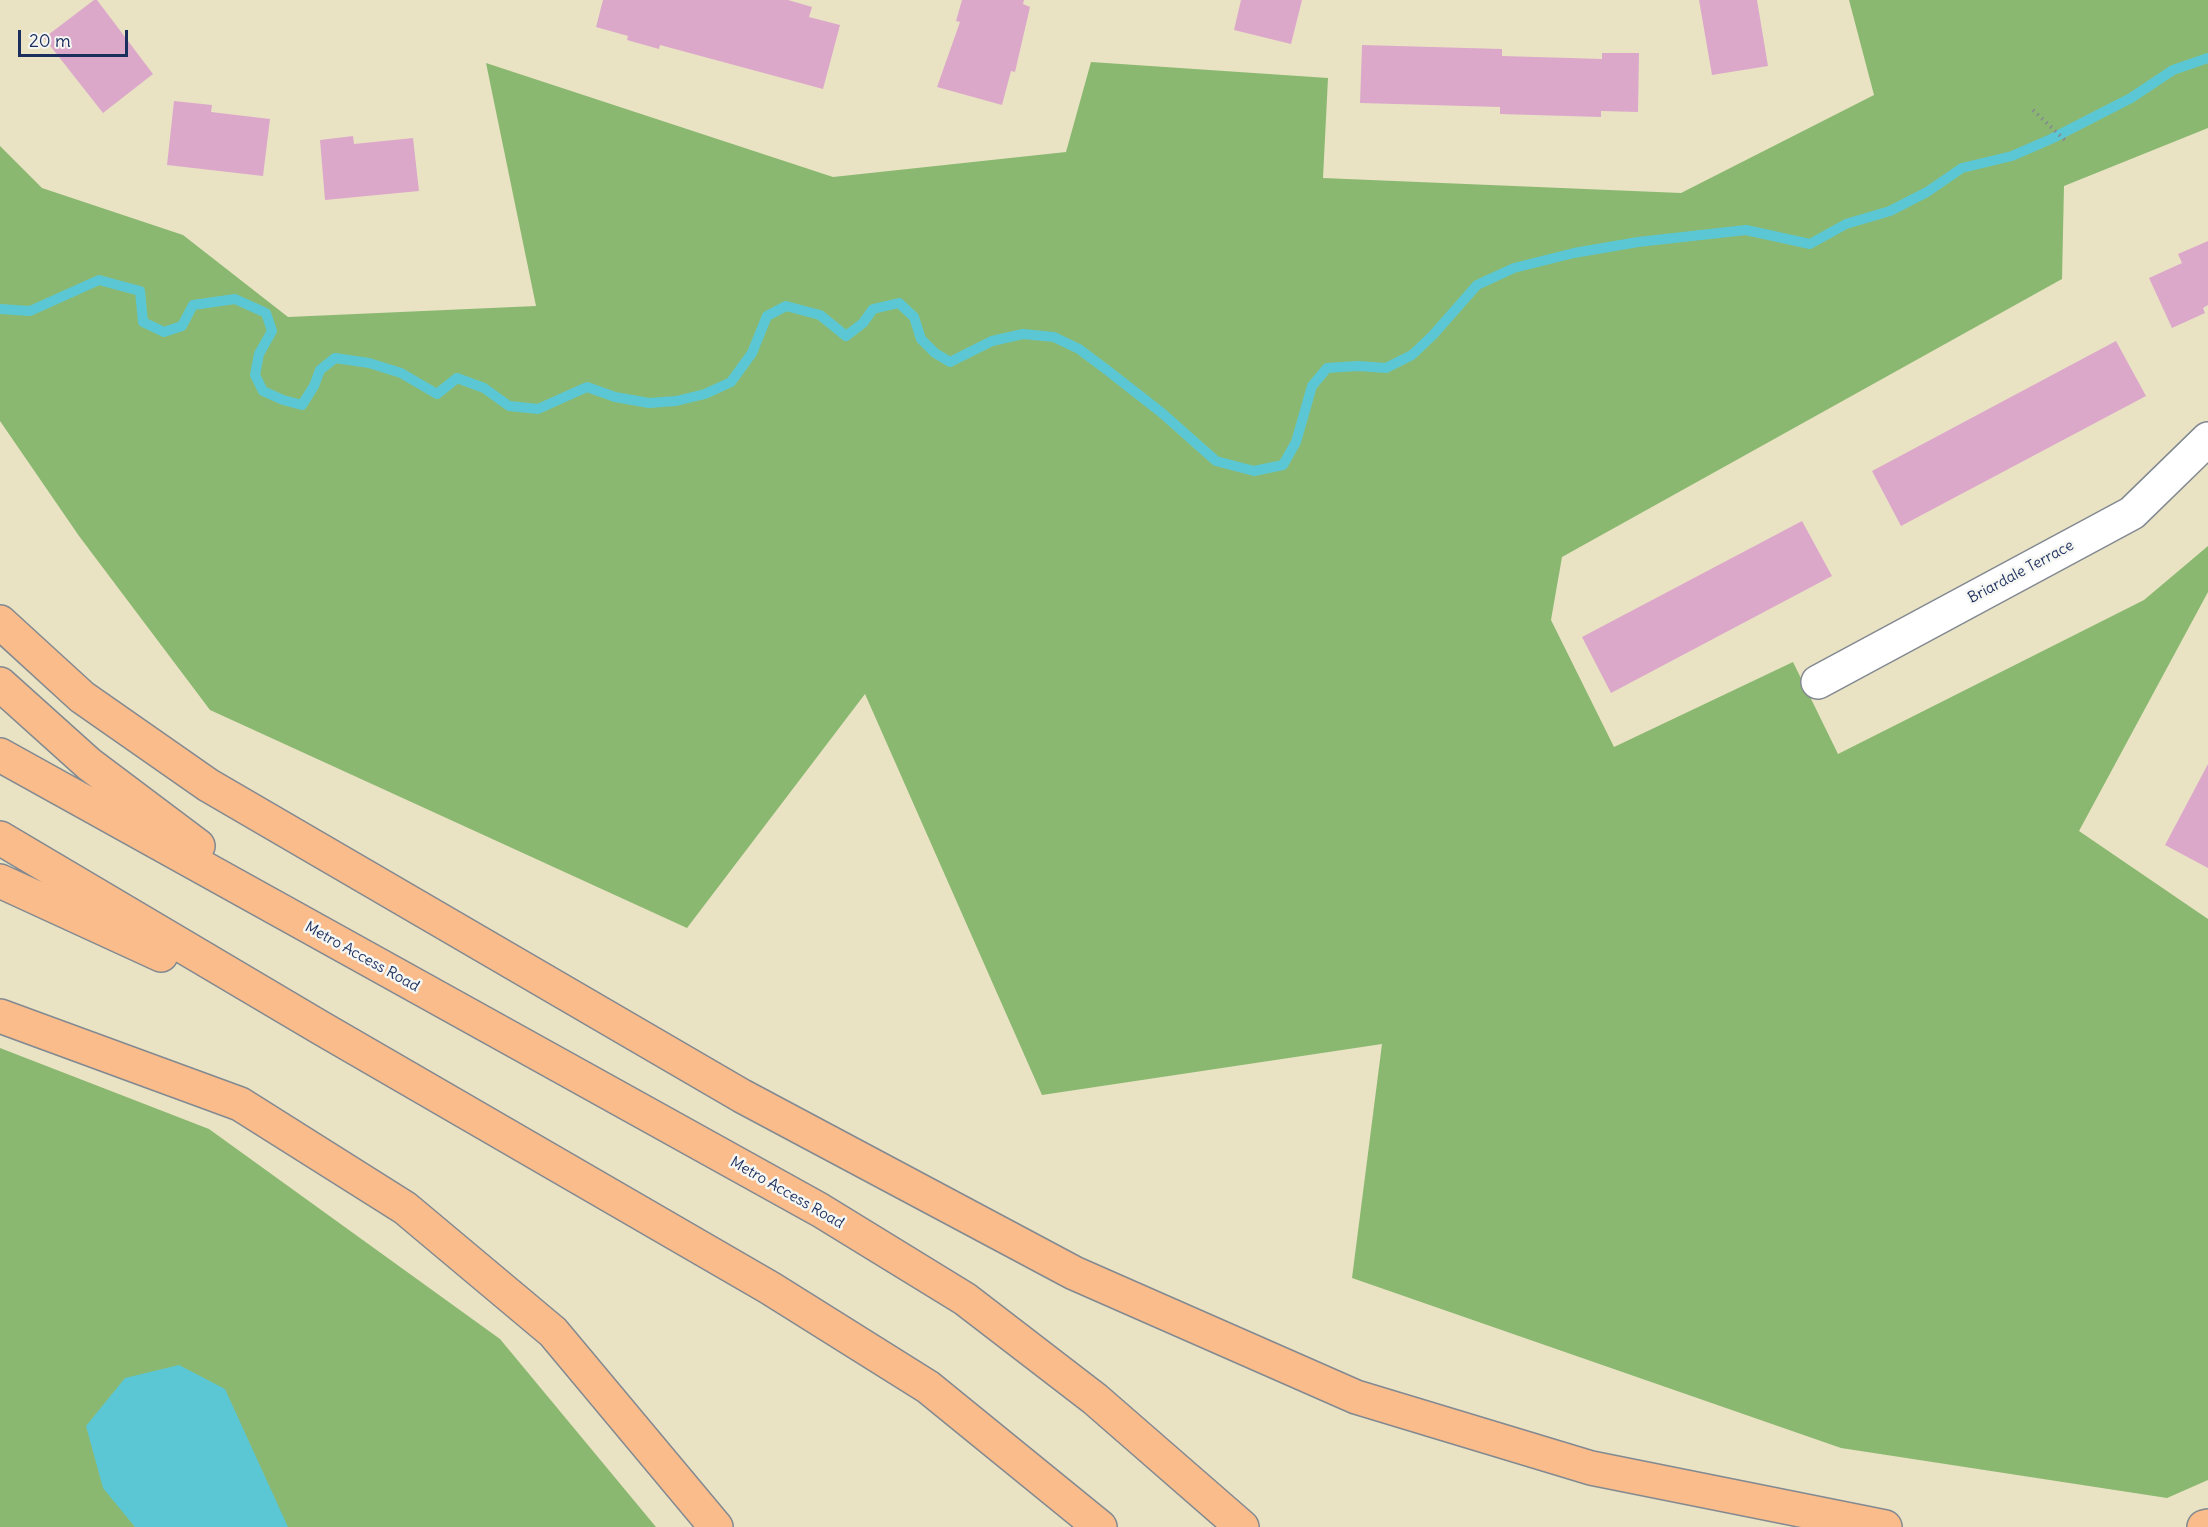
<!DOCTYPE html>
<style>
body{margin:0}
#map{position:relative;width:2208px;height:1527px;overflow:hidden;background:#e9e3c4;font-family:Delius,sans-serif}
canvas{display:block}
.scale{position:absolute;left:18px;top:30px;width:110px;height:27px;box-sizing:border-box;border:3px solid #1b2f5e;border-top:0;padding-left:8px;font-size:18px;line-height:21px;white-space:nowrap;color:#1b2f5e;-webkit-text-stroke:4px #f6f6f2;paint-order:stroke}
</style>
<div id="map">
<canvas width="2208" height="1527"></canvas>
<div class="scale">20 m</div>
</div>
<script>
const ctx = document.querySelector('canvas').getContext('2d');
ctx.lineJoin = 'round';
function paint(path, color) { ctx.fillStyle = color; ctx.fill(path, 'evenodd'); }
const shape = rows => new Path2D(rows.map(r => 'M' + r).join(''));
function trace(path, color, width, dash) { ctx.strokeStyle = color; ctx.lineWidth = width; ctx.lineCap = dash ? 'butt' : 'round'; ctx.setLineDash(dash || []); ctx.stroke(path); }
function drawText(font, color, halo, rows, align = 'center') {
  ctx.font = font + ' Delius,sans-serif'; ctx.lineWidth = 5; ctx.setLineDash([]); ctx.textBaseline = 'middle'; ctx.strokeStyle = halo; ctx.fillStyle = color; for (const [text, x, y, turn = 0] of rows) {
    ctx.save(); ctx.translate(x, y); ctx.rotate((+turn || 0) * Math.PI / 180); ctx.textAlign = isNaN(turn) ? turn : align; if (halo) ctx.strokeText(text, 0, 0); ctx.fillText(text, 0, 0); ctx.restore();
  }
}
paint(shape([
 [1849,0,2208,0,2208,128,2064,186,2062,279,1562,557,1551,620,1614,747,1793,662,1838,754,2144,600,2208,546,2208,592,2079,831,2208,919,2208,1480,2167,1498,1841,1448,1352,1278,1382,1044,1042,1095,865,694,687,928,210,710,79,536,0,421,0,146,42,188,183,235,288,317,536,306,486,63,833,177,1066,152,1091,62,1328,78,1323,178,1681,193,1874,95],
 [0,1048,209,1129,500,1339,656,1527,0,1527]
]), '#8bb871');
paint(shape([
 [179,1365,225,1389,288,1527,135,1527,103,1488,86,1426,125,1378]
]), '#5cc7d4');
trace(shape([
 [0,309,30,311,99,280,140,291,143,322,164,332,182,326,193,305,235,299,266,313,272,331,259,354,255,375,263,391,283,400,302,405,314,386,320,370,335,358,369,363,401,373,437,394,457,378,484,388,509,406,538,409,587,387,615,397,649,403,676,401,705,394,731,382,752,353,767,316,786,306,820,315,846,336,863,323,873,309,899,303,914,317,921,339,935,353,950,362,992,341,1023,334,1054,337,1079,349,1107,370,1162,413,1216,461,1254,471,1283,465,1296,442,1312,386,1327,368,1358,366,1386,368,1412,355,1433,335,1477,285,1514,268,1574,253,1638,242,1746,230,1810,244,1846,224,1890,211,1927,192,1962,168,2012,156,2051,139,2131,98,2173,70,2208,58]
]), '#5cc7d4', 10);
paint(shape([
 [94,0,97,0,153,74,103,113,44,38],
 [603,0,788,0,812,7,809,17,840,25,823,89,660,45,659,49,627,40,628,36,596,27],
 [962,0,1024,0,1023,4,1030,7,1015,72,1011,71,1002,105,937,87,960,22,956,21],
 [1241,0,1302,0,1291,44,1234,30],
 [1699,0,1757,0,1768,66,1712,75],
 [1362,45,1502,49,1502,56,1570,58,1602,59,1602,53,1639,53,1638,112,1601,111,1601,117,1500,114,1500,107,1360,103],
 [174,101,212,105,211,112,270,119,263,176,167,165],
 [353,136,354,144,413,138,419,191,325,200,320,140],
 [2208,241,2208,305,2203,308,2205,313,2172,328,2149,278,2182,263,2178,254],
 [2116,341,2146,396,1901,526,1872,471],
 [1802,521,1832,576,1611,693,1582,637],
 [2208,764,2208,868,2165,845]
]), '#dca8ca');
const street = shape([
 [1818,682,2132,513,2208,439]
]);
const highway = shape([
 [0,622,82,697,208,785,742,1096,1074,1273,1356,1397,1591,1468,1885,1527],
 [0,684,89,764,198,846],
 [0,755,820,1210,965,1299,1095,1399,1242,1527],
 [0,838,321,1028,770,1288,928,1387,1100,1527],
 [0,881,161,955],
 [0,1016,240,1104,405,1208,553,1332,716,1527],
 [2204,1527,2208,1526]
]);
trace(street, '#828991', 36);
trace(highway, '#828991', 36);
trace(shape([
 [2033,110,2068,143]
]), '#828991', 4, [1.5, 4.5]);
trace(street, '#fff', 33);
trace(highway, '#f9bc8a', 33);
drawText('15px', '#1b2f5e', '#f6f6f2', [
 ["Briardale Terrace",2021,572,-28],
 ["Metro Access Road",362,957,29],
 ["Metro Access Road",787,1193,30]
]);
</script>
